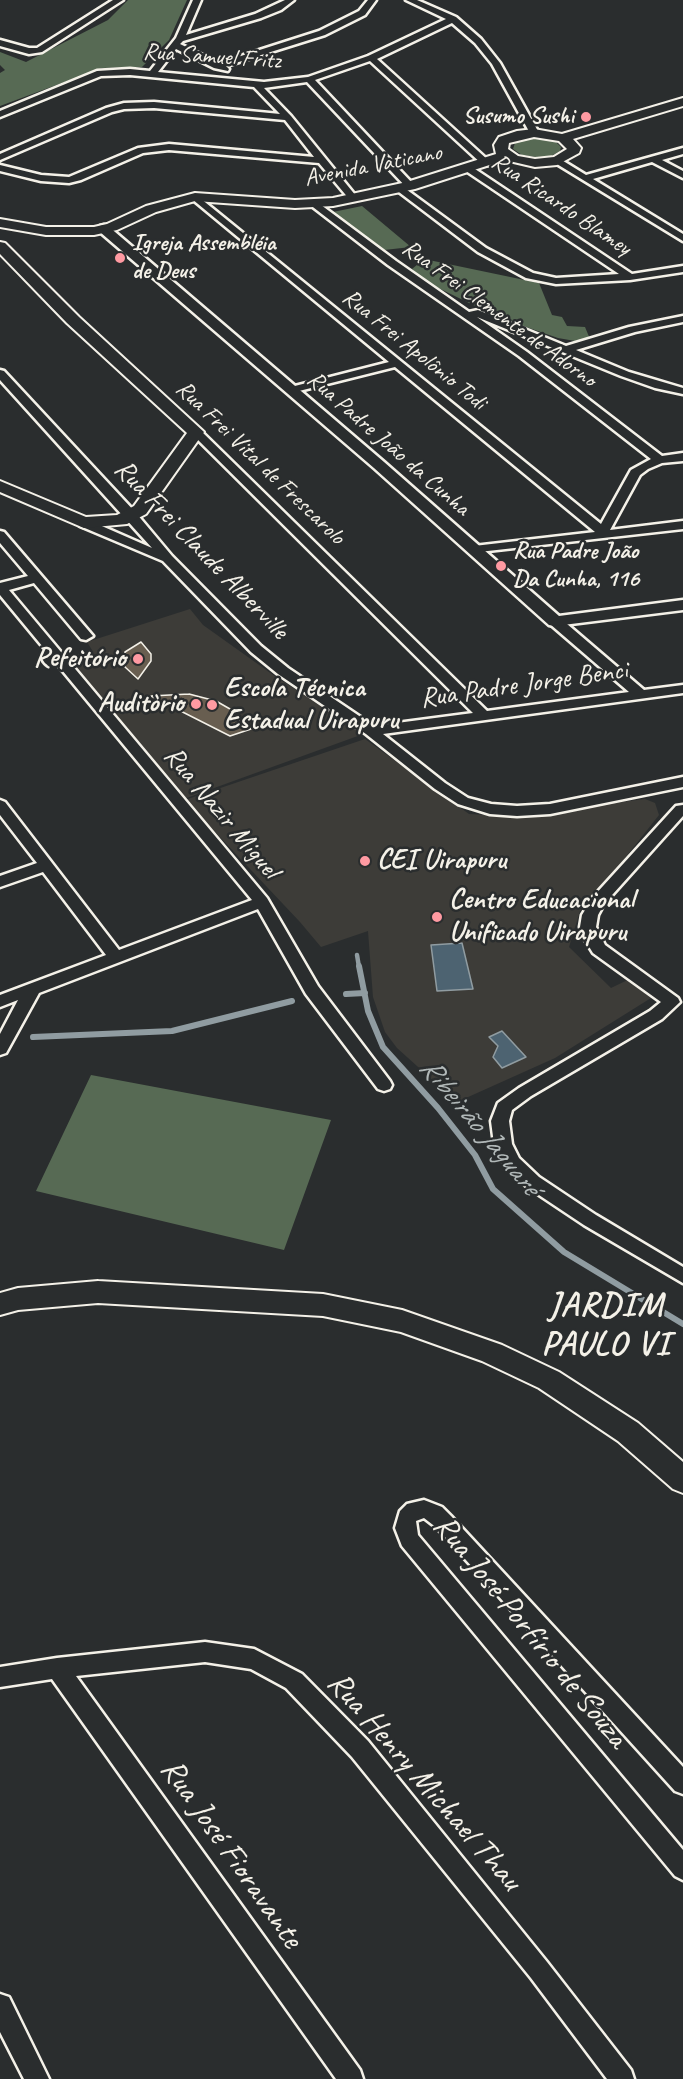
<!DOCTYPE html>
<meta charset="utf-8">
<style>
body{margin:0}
canvas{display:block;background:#2a2d2e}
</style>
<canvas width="683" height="2079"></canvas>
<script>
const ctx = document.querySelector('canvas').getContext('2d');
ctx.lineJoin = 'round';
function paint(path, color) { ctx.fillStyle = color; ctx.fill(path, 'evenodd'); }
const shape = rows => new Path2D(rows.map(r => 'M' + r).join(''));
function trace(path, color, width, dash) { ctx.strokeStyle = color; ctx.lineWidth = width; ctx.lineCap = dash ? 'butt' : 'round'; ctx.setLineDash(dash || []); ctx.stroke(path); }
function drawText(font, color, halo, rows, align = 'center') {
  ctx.font = font + ' Caveat,sans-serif'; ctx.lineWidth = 5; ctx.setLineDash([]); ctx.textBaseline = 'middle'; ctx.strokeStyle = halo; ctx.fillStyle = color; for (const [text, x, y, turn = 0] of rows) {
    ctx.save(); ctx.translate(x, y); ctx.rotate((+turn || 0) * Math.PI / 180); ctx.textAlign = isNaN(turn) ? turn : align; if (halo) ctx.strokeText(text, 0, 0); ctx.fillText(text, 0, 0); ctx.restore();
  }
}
paint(shape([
 [190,609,203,625,276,677,366,733,181,800,64,658,92,650,87,642],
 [365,739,469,814,508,816,645,799,655,803,659,815,602,887,580,911,569,947,611,988,636,976,659,993,555,1058,457,1102,397,1048,385,1032,373,997,368,931,321,947,300,922,185,800]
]), '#3d3c38');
paint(shape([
 [128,0,187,0,169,40,142,67,102,68,0,106,0,73,5,70,0,65,0,52,26,62,108,20],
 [534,138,555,141,561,147,560,151,551,156,536,157,522,155,513,149,515,143,520,140],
 [362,206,411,247,384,250,333,212],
 [424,259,539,283,552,315,562,317,567,326,585,327,590,339,575,341,558,338,500,318,426,282,412,269],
 [91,1075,331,1120,284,1250,36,1191]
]), '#576a54');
const water = shape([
 [462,943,473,989,437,991,431,945,462,943],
 [502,1031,526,1057,502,1068,493,1057,498,1046,489,1037,502,1031]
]);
paint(water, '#4d6371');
trace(water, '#909ca1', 1.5);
trace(shape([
 [357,955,359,967]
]), '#909ca1', 4.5);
trace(shape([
 [359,966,368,1011,383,1047,438,1108,475,1155,493,1189,564,1252,683,1324],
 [346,994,365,993],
 [33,1037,172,1031,292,1001]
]), '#909ca1', 6);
const building = shape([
 [141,642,151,654,151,661,138,679,125,667,125,652,141,642],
 [189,694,216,701,237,713,232,714,251,729,230,736,151,696,189,694]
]);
paint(building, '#685e50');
trace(building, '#f4f1e8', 1.5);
const minor = shape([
 [113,0,123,0,42,52,29,54,0,46,0,40,29,48,37,48,113,0],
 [193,0,201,0,186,35,255,14,285,0,294,0,281,10,261,18,183,41,180,44,219,63,319,31,359,11,368,0,376,0,365,15,325,35,226,66,229,69,228,71,214,68,176,49,158,72,264,82,308,77,368,56,446,19,406,0,417,0,456,17,481,39,500,63,539,133,531,135,492,64,475,43,452,23,377,59,489,161,489,165,483,165,370,61,315,80,413,184,413,188,407,188,307,82,264,88,291,116,356,196,356,200,350,200,319,163,169,150,143,153,81,180,69,183,41,181,0,171,0,165,41,175,69,177,138,148,169,144,314,157,285,120,154,108,124,109,112,112,0,160,0,154,106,108,124,103,154,102,280,114,254,87,130,75,101,76,0,117,0,111,97,71,130,69,150,71,176,38,193,0],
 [683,148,683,154,662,160,683,171,683,178,652,162,593,179,683,234,683,241,552,161,560,159,586,175,683,148],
 [466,167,472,167,632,274,683,266,683,272,630,280,556,284,526,278,478,252,395,189,403,187,486,248,533,273,556,278,619,274,466,171,466,167],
 [195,194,601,524,631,470,651,459,519,356,388,265,309,204,317,202,396,261,469,312,478,310,566,346,629,327,683,316,683,322,635,332,576,350,629,372,683,388,683,394,655,388,621,376,477,317,527,352,662,456,683,453,683,461,662,463,648,469,640,475,610,530,683,521,683,529,470,553,468,550,474,546,595,532,395,367,291,393,287,392,287,388,389,362,192,199,192,195,195,194],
 [0,370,4,371,136,513,172,556,261,646,288,668,374,726,473,713,192,434,192,430,200,430,487,711,629,692,550,624,548,621,550,618,555,617,560,618,644,690,683,685,683,693,383,734,445,783,468,798,491,804,517,806,550,804,683,777,683,787,550,814,517,816,490,814,458,804,435,789,366,734,278,674,251,652,163,561,80,526,78,523,80,520,88,520,152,548,0,380,0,370],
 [0,531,4,532,93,636,86,640,81,639,34,583,9,590,267,898,318,986,390,1081,392,1085,390,1089,384,1091,378,1089,306,994,258,909,39,993,6,1053,0,1055,0,1034,18,1000,0,1007,0,995,106,955,43,872,0,887,0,876,37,863,0,815,0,800,5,802,119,950,252,900,0,595,0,583,28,576,0,543,0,531],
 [683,805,683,816,604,904,598,915,596,927,605,945,678,998,680,1002,662,1019,531,1096,512,1110,509,1121,512,1144,519,1158,539,1177,596,1215,683,1267,683,1283,584,1225,527,1187,503,1162,494,1144,491,1121,498,1103,519,1088,650,1011,661,1002,593,953,583,937,580,927,582,915,593,897,676,806,683,805],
 [424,1500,442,1507,451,1516,683,1767,683,1794,675,1791,437,1528,424,1518,416,1521,418,1535,683,1850,683,1880,675,1876,402,1546,395,1528,400,1511,407,1504,424,1500],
 [205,1642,254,1649,302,1674,368,1741,547,1962,631,2070,634,2079,607,2079,531,1978,352,1757,286,1688,251,1669,205,1662,76,1676,360,2070,363,2079,336,2079,52,1679,0,1687,0,1667,57,1658,205,1642],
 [0,1994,9,1997,49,2079,24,2079,0,2032,0,1994]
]);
const tertiary = shape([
 [104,225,108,226,384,462,559,616,683,600,683,610,555,626,549,625,374,468,100,232,98,229,100,226,104,225]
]);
const secondary = shape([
 [683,98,683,106,573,139,581,148,579,153,557,165,535,167,505,160,415,189,333,206,295,208,195,201,156,212,117,230,94,235,46,235,0,227,0,219,46,227,94,227,107,224,146,206,195,193,295,200,333,198,407,182,496,154,494,145,499,137,517,131,534,129,562,134,683,98],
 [534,137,559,141,567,149,554,157,535,159,518,156,508,149,509,143,534,137],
 [0,242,5,243,79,317,204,432,146,514,127,524,84,528,0,492,0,481,86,517,117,515,134,506,187,433,67,323,0,254,0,242],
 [98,1281,323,1294,402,1310,502,1345,559,1372,638,1423,683,1462,683,1493,673,1489,618,1441,539,1388,482,1361,401,1332,323,1316,98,1303,18,1310,0,1315,0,1293,18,1288,98,1281]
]);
trace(minor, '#f4f1e8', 5);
trace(tertiary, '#f4f1e8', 5);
trace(secondary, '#f4f1e8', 4);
paint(minor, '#2a2d2e');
paint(tertiary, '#2a2d2e');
paint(secondary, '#2a2d2e');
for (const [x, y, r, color] of [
 [586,117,6,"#ff9aa2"],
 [120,258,6,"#ff9aa2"],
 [501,566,6,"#ff9aa2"],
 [138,659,6,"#ff9aa2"],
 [196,704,6,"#ff9aa2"],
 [212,705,6,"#ff9aa2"],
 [365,861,6,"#ff9aa2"],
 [437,917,6,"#ff9aa2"]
]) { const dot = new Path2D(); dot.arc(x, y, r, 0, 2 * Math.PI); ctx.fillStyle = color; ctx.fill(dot); trace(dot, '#2a2d2e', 2); }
drawText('24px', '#f4f1e8', '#2a2d2e', [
 ["Rua Samuel Fritz",212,57,4],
 ["Avenida Vaticano",373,166,-11],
 ["Rua Ricardo Blamey",561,205,34],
 ["Rua Frei Clemente de Adorno",499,314,36],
 ["Rua Frei Apolônio Todi",414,350,39],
 ["Rua Padre João da Cunha",388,444,41],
 ["Rua Frei Vital de Frescarolo",260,463,44]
]);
drawText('bold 24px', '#f4f1e8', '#2a2d2e', [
 ["Susumo Sushi",574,117,"right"],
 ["Igreja Assembléia",132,244],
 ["de Deus",132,272],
 ["Rua Padre João",513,552],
 ["Da Cunha, 116",513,580]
], 'left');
drawText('28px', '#f4f1e8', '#2a2d2e', [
 ["Rua Frei Claude Alberville",201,550,46],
 ["Rua Padre Jorge Benci",524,685,-8],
 ["Rua Nazir Miguel",221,813,50]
]);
drawText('bold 28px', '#f4f1e8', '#2a2d2e', [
 ["Refeitório",126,659,"right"],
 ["Escola Técnica",224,689],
 ["Estadual Uirapuru",224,721],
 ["Auditòrio",184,704,"right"],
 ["CEI Uirapuru",377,861],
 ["Centro Educacional",449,901],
 ["Unificado Uirapuru",449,933]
], 'left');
drawText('italic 30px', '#b1b8b8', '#2a2d2e', [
 ["Ribeirão Jaguaré",479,1127,50]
]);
drawText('33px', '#f4f1e8', '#2a2d2e', [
 ["Rua José Porfírio de Souza",530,1632,51],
 ["Rua Henry Michael Thau",424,1782,49],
 ["Rua José Fioravante",231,1854,55]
]);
ctx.letterSpacing = '1.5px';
drawText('bold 34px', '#f4f1e8', '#2a2d2e', [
 ["JARDIM",606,1306],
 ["PAULO VI",606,1345]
]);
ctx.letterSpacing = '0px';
</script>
